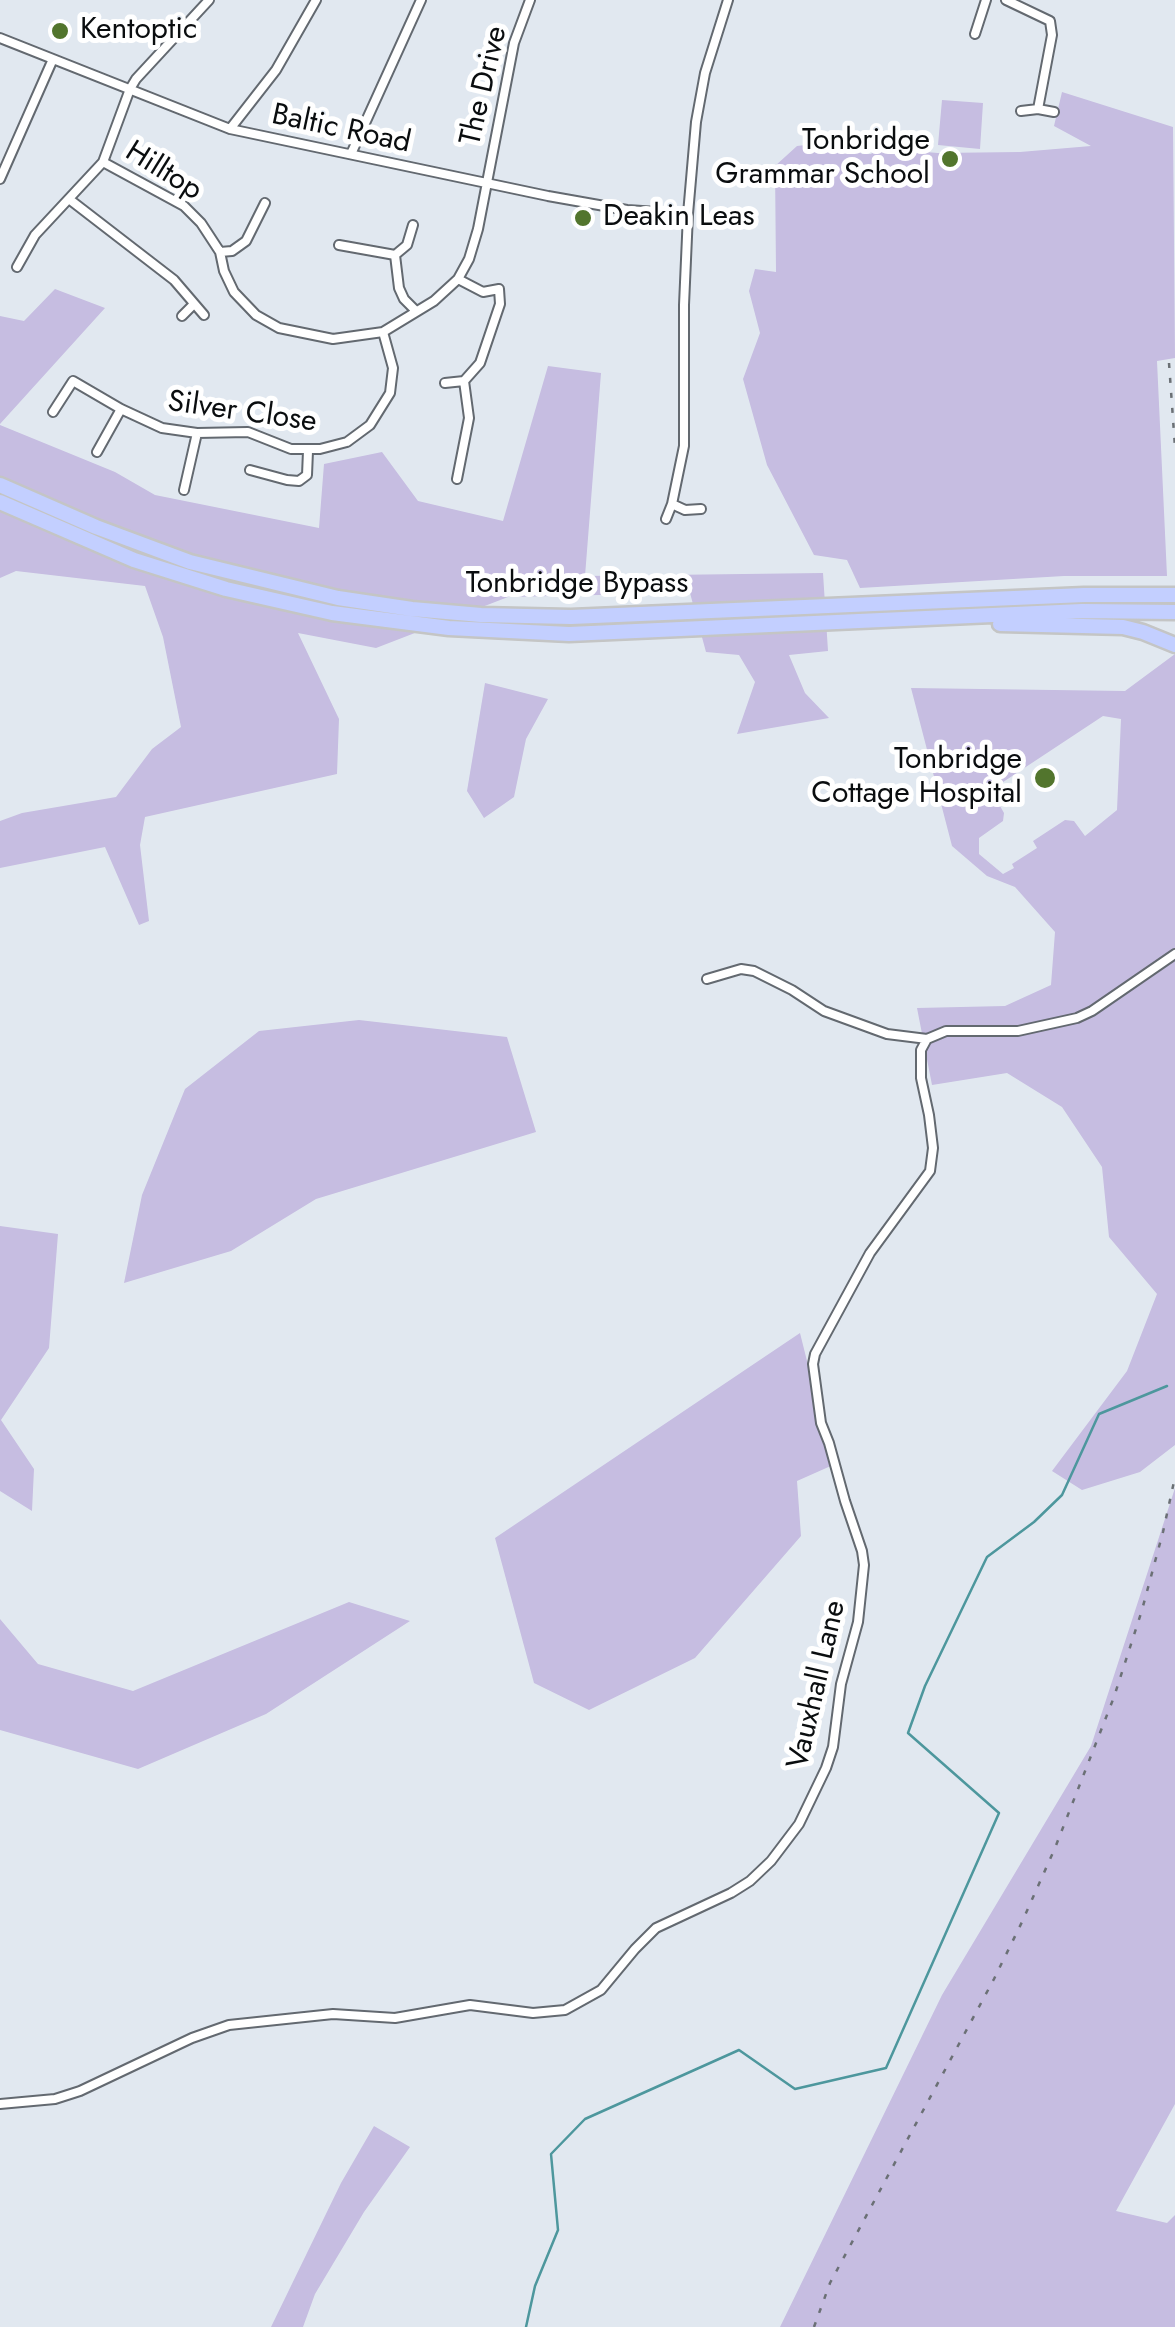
<!DOCTYPE html>
<style>
body{margin:0}
canvas{display:block;background:#e1e8f0}
</style>
<canvas width="1175" height="2327"></canvas>
<script>
const ctx = document.querySelector('canvas').getContext('2d');
ctx.lineJoin = 'round';
function paint(path, color) { ctx.fillStyle = color; ctx.fill(path, 'evenodd'); }
const shape = rows => new Path2D(rows.map(r => 'M' + r).join(''));
function trace(path, color, width, dash) { ctx.strokeStyle = color; ctx.lineWidth = width; ctx.lineCap = dash ? 'butt' : 'round'; ctx.setLineDash(dash || []); ctx.stroke(path); }
function drawText(font, color, halo, rows, align = 'center') {
  ctx.font = font + ' Jost,sans-serif'; ctx.lineWidth = 10; ctx.setLineDash([]); ctx.textBaseline = 'middle'; ctx.strokeStyle = halo; ctx.fillStyle = color; for (const [text, x, y, turn = 0] of rows) {
    ctx.save(); ctx.translate(x, y); ctx.rotate((+turn || 0) * Math.PI / 180); ctx.textAlign = isNaN(turn) ? turn : align; if (halo) ctx.strokeText(text, 0, 0); ctx.fillText(text, 0, 0); ctx.restore();
  }
}
paint(shape([
 [1062,92,1173,127,1175,358,1157,361,1167,576,1064,576,860,588,847,560,814,555,767,465,743,379,760,333,749,291,755,269,776,272,775,166,797,146,848,140,862,154,871,154,884,141,901,143,901,150,938,153,1020,152,1091,146,1054,126],
 [942,100,983,103,980,149,938,145],
 [55,289,105,308,0,424,0,316,24,321],
 [548,366,601,373,585,576,823,573,828,651,789,655,805,693,829,718,737,734,755,682,739,655,706,652,690,593,508,597,376,648,298,633,339,719,337,774,145,817,140,845,149,921,139,925,105,847,0,868,0,821,22,813,116,797,152,749,181,727,163,637,145,586,16,571,0,578,0,425,115,472,155,495,319,528,324,464,382,452,418,501,503,521],
 [1175,654,1175,1445,1140,1472,1082,1490,1052,1471,1127,1371,1157,1294,1109,1237,1102,1167,1062,1107,1007,1073,932,1085,917,1008,1005,1006,1051,985,1055,932,1015,887,987,876,952,846,911,688,1125,691],
 [1103,716,1121,719,1117,810,1085,836,1074,821,1065,820,1033,841,1037,848,1012,864,1014,868,1003,874,979,854,979,838,1003,821,1004,813,991,790],
 [485,683,548,699,526,739,514,797,484,818,467,791],
 [359,1020,507,1037,536,1132,316,1199,231,1251,124,1283,142,1195,185,1089,259,1031],
 [0,1226,58,1234,49,1348,1,1420,34,1469,32,1511,0,1491],
 [800,1333,833,1465,797,1481,801,1536,695,1658,589,1710,534,1683,495,1538],
 [1175,1488,1175,2104,1116,2211,1167,2223,1175,2215,1175,2327,780,2327,942,1995,1091,1746],
 [349,1602,410,1621,266,1714,138,1769,0,1730,0,1619,38,1664,133,1691],
 [374,2126,410,2147,364,2212,315,2294,303,2327,271,2327,341,2183]
]), '#c6bde1');
trace(shape([
 [526,2327,535,2286,558,2230,551,2154,585,2119,739,2050,795,2089,886,2068,999,1813,908,1733,925,1686,987,1557,1034,1522,1062,1495,1099,1414,1167,1386]
]), '#4d979d', 2.5);
const minor = shape([
 [209,0,136,79,130,89,103,162,184,206,201,223,220,252,224,271,234,292,256,315,279,328,333,339,383,332,434,301,458,279,469,259,478,229,514,43,530,0],
 [1006,0,1050,21,1052,35,1038,109,1054,112],
 [975,34,986,0],
 [0,38,230,129,548,196,627,210,688,214],
 [1021,111,1038,109],
 [230,129,276,70,316,0],
 [351,154,421,0],
 [0,179,53,59],
 [69,199,174,280,204,315],
 [339,245,395,255,399,288,404,299,416,311],
 [220,252,232,251,246,241,265,203],
 [395,255,407,245,413,225],
 [17,267,35,235,103,162],
 [182,316,194,304],
 [445,383,464,381],
 [53,412,73,381,121,409,162,428,197,433,248,432,291,449,320,449,347,442,370,425,390,393,393,368,383,332],
 [97,452,121,409],
 [250,470,287,480,299,481,307,475,308,451],
 [457,479,469,418,464,381,480,363,500,304,499,289,483,292,458,279],
 [184,490,197,433],
 [701,509,685,510,672,504,684,446,684,305,688,214,696,122,705,73,728,0],
 [666,519,672,504],
 [707,979,741,969,754,971,792,990,824,1011,887,1034,927,1039],
 [0,2104,55,2099,80,2091,192,2038,229,2025,333,2014,395,2018,470,2005,533,2013,565,2010,601,1990,635,1949,656,1928,731,1893,750,1881,771,1861,799,1824,826,1768,833,1747,841,1684,858,1622,864,1565,862,1551,845,1501,829,1443,821,1423,813,1364,815,1354,870,1253,930,1171,933,1148,929,1115,921,1078,921,1050,927,1039,946,1031,1018,1031,1077,1018,1092,1011,1175,954]
]);
const trunk = shape([
 [0,485,96,527,190,562,338,598,412,609,481,615,571,617,1084,595,1175,595],
 [0,502,134,560,226,589,332,613,449,628,569,634,1082,611,1175,612],
 [1000,624,1123,627,1143,632,1175,645]
]);
trace(minor, '#636970', 12);
trace(trunk, '#c4c5c5', 19);
trace(minor, '#fff', 8);
trace(trunk, '#c3cfff', 14);
trace(shape([
 [1169,363,1175,447],
 [814,2327,830,2283,994,1979,1022,1922,1055,1848,1114,1697,1142,1610,1163,1532,1175,1477]
]), '#6b7075', 2.5, [5, 10]);
for (const [x, y, r, color] of [
 [60,31,10,"#52752d"],
 [950,159,10,"#52752d"],
 [583,218,10,"#52752d"],
 [1045,778,12,"#52752d"]
]) { const dot = new Path2D(); dot.arc(x, y, r, 0, 2 * Math.PI); ctx.fillStyle = color; ctx.fill(dot); trace(dot, '#fff', 4); }
drawText('30px', '#0a0d0f', '#fff', [
 ["Kentoptic",80,31],
 ["Tonbridge",930,142,"right"],
 ["Grammar School",930,176,"right"],
 ["Deakin Leas",603,218],
 ["Tonbridge",1022,761,"right"],
 ["Cottage Hospital",1022,795,"right"]
], 'left');
drawText('30px', '#0a0d0f', '#fff', [
 ["The Drive",485,86,-77],
 ["Baltic Road",341,130,12],
 ["Hilltop",163,172,32],
 ["Silver Close",242,413,8],
 ["Tonbridge Bypass",577,585],
 ["Vauxhall Lane",818,1685,-77]
]);
</script>
